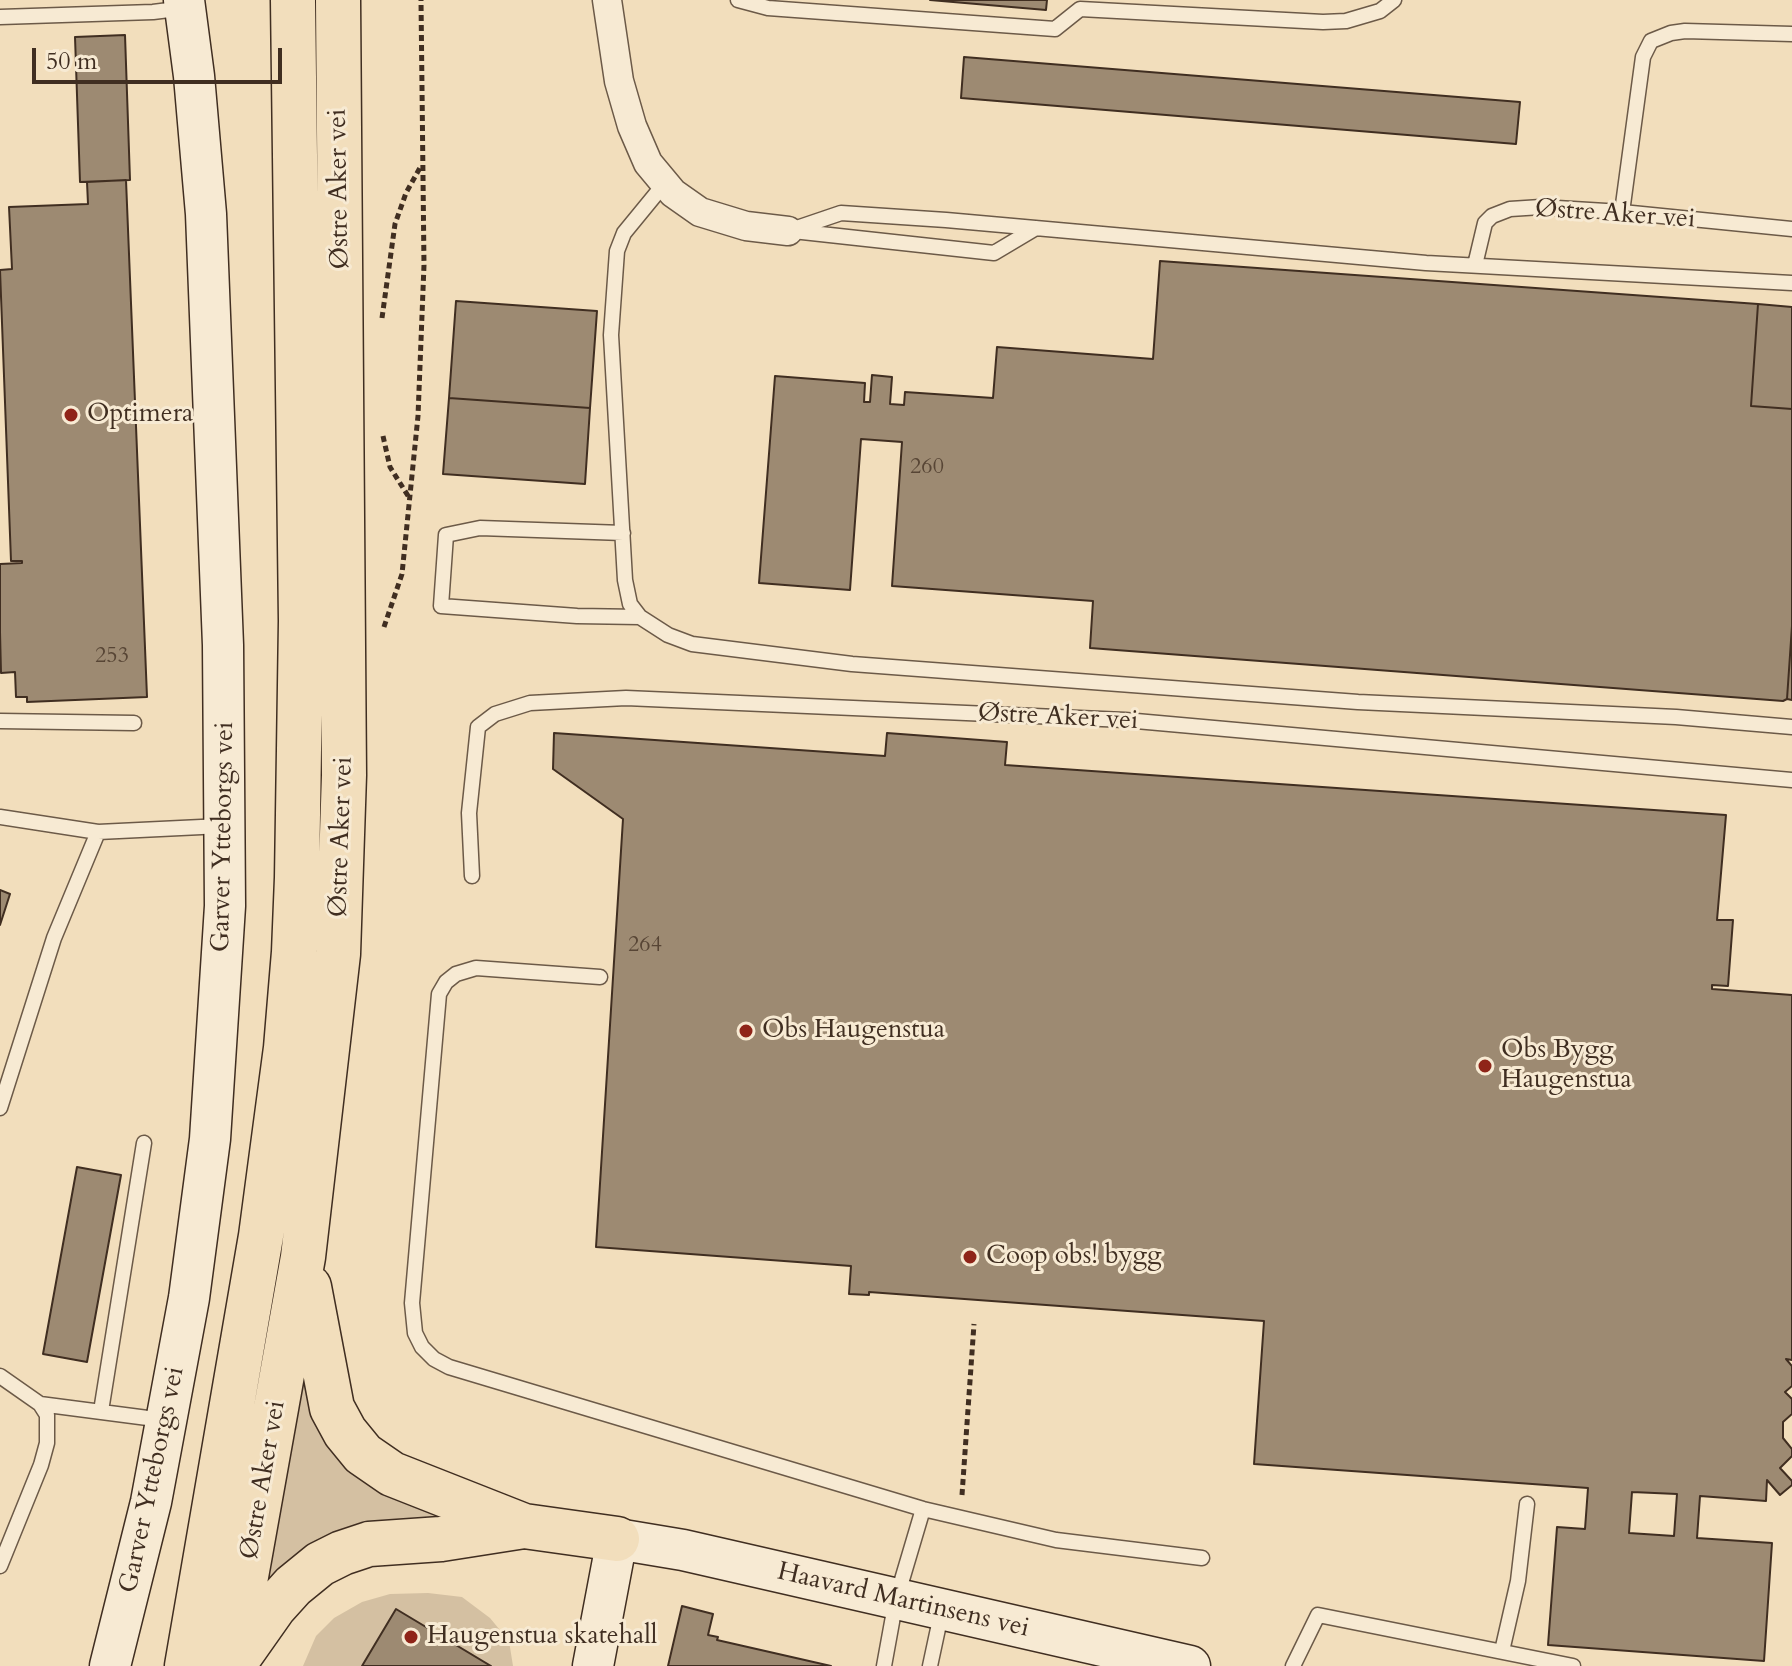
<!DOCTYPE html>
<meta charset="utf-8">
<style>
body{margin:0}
#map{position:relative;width:1792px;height:1666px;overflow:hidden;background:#f2debc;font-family:Cardo,serif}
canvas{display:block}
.scale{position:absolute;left:32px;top:48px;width:250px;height:36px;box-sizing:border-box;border:4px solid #402e21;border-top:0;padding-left:10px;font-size:24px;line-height:28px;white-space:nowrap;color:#402e21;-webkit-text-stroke:6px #f7ead3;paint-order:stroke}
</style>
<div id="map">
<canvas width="1792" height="1666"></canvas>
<div class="scale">50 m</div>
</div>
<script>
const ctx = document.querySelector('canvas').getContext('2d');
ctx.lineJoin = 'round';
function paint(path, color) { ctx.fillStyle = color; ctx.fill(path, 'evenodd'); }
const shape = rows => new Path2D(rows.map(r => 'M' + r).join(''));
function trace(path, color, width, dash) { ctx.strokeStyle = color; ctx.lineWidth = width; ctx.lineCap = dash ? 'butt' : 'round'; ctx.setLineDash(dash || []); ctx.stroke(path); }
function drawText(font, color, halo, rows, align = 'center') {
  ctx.font = font + ' Cardo,serif'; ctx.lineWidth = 6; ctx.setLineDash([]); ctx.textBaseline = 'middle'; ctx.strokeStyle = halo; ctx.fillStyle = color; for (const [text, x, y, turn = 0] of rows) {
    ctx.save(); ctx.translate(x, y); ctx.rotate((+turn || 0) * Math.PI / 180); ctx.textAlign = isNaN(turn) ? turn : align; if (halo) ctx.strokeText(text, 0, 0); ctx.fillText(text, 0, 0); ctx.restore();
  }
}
paint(shape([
 [304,1378,425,1508,441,1517,268,1587,301,1380],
 [428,1593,462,1597,490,1618,509,1641,513,1666,303,1666,316,1636,334,1618,362,1602,390,1594]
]), '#d4c0a2');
const building = shape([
 [930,0,1047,0,1046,10,930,0],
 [125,35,130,180,80,182,75,37,125,35],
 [964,57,1520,102,1516,144,961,98,964,57],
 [126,180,147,697,27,702,27,697,16,697,15,672,1,673,0,632,0,564,22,563,22,561,11,561,0,270,12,269,9,207,88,204,87,182,126,180],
 [1160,261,1758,304,1751,406,1792,409,1792,626,1787,699,1783,701,1090,648,1093,601,892,586,902,442,861,439,850,590,759,583,775,376,865,383,864,402,870,402,872,375,892,377,890,404,904,405,905,392,993,398,997,347,1153,359,1160,261],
 [456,301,597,311,590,408,449,398,456,301],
 [1758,304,1792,307,1792,409,1751,406,1758,304],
 [449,398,590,408,585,484,443,474,449,398],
 [1792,626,1792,700,1787,699,1792,626],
 [554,733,885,756,887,733,1007,742,1005,765,1726,815,1717,920,1733,920,1728,986,1712,985,1712,989,1792,995,1792,1360,1786,1359,1792,1366,1792,1386,1785,1392,1792,1399,1792,1414,1783,1422,1783,1438,1792,1449,1792,1456,1780,1468,1792,1481,1792,1485,1780,1495,1767,1480,1766,1501,1700,1496,1697,1538,1772,1543,1764,1661,1548,1645,1557,1527,1585,1529,1588,1488,1254,1464,1264,1321,869,1292,869,1295,849,1294,851,1266,596,1247,623,819,553,769,554,733],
 [1632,1492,1677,1494,1674,1536,1629,1533,1632,1492],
 [0,890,10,894,0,925,0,890],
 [77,1167,121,1175,87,1362,43,1354,77,1167],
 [682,1606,713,1614,708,1635,718,1637,717,1640,831,1666,668,1666,682,1606],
 [396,1609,491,1666,362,1666,396,1609]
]);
paint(building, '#9d8a72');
trace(building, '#402e21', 2);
const lane = shape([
 [738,0,768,8,1055,29,1080,9,1323,22,1346,21,1380,11,1394,0],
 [0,17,153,12,185,8],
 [665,183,624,233,617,251,611,335,625,580,630,604,640,617,668,635,692,644,852,664,1358,702,1676,717,1792,727],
 [1622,212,1643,57,1651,41,1671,33,1685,31,1792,34],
 [788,231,841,213,946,220,1426,263,1792,283],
 [793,231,994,253,1036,228],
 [1475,265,1485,223,1492,216,1510,209,1541,207,1622,212,1792,229],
 [623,533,480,528,446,535,441,606,577,616,640,617],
 [0,721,134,723],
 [0,817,98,832,222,826],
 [472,876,469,813,478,727,495,714,530,703,626,698,1125,720,1792,780],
 [600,977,476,968,456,974,446,982,439,994,412,1303,415,1333,422,1347,434,1359,449,1367,923,1509,1056,1540,1202,1558],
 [0,1108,54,938,98,832],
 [0,1376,40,1404,47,1415,47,1443,41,1465,0,1566],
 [40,1404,163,1420],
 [101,1411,144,1143],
 [1502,1651,1518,1581,1527,1504],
 [884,1666,896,1600,923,1509],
 [930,1666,942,1610],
 [1293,1666,1318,1615,1573,1666]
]);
const street = shape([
 [607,0,619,81,632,126,648,163,673,193,700,212,746,226,788,231]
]);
const secondary = shape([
 [110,1666,151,1502,189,1298,210,1139,225,906,223,645,206,214,194,76,184,0],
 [593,1666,617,1539,683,1550,1190,1666]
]);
const highway = shape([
 [309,1287,332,1408,345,1432,363,1454,392,1474,524,1526,617,1539],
 [236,1661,274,1607,293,1586,320,1564,342,1553,369,1544,441,1539,524,1526],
 [187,1666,261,1236,286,1048,294,952,297,878,301,621,293,0],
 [230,1666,303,1257,338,954,344,775,338,0]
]);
trace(lane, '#6c5a48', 17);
trace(street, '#6c5a48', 31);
trace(secondary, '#402e21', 43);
trace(highway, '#402e21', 47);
trace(shape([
 [382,318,395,224,406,193,421,166],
 [383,436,390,467,410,499],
 [384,627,402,574,418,416,424,265,421,0],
 [962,1495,974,1324]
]), '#402e21', 5, [6, 4]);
trace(lane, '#f7ead3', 14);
trace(street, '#f7ead3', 28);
trace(secondary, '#f7ead3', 40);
trace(highway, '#f2debc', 44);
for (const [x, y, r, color] of [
 [71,415,8,"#8f2418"],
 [746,1031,8,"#8f2418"],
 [1485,1066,8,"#8f2418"],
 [970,1257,8,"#8f2418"],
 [411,1637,8,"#8f2418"]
]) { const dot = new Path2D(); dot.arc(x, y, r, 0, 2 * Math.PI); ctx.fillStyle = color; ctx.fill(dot); trace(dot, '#f7ead3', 3); }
drawText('22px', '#574535', null, [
 ["260",927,468],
 ["253",112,657],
 ["264",645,946]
]);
drawText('26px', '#402e21', '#f7ead3', [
 ["Østre Aker vei",340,189,-91],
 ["Østre Aker vei",1615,215,4],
 ["Østre Aker vei",1058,718,3],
 ["Garver Ytteborgs vei",224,837,-89],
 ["Østre Aker vei",342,837,-88],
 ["Garver Ytteborgs vei",153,1480,-78],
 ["Østre Aker vei",264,1480,-80],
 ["Haavard Martinsens vei",903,1601,13]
]);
drawText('26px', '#402e21', '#f7ead3', [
 ["Optimera",87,415],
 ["Obs Haugenstua",762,1031],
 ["Obs Bygg",1501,1051],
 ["Haugenstua",1501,1081],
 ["Coop obs! bygg",986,1257],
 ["Haugenstua skatehall",427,1637]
], 'left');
</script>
